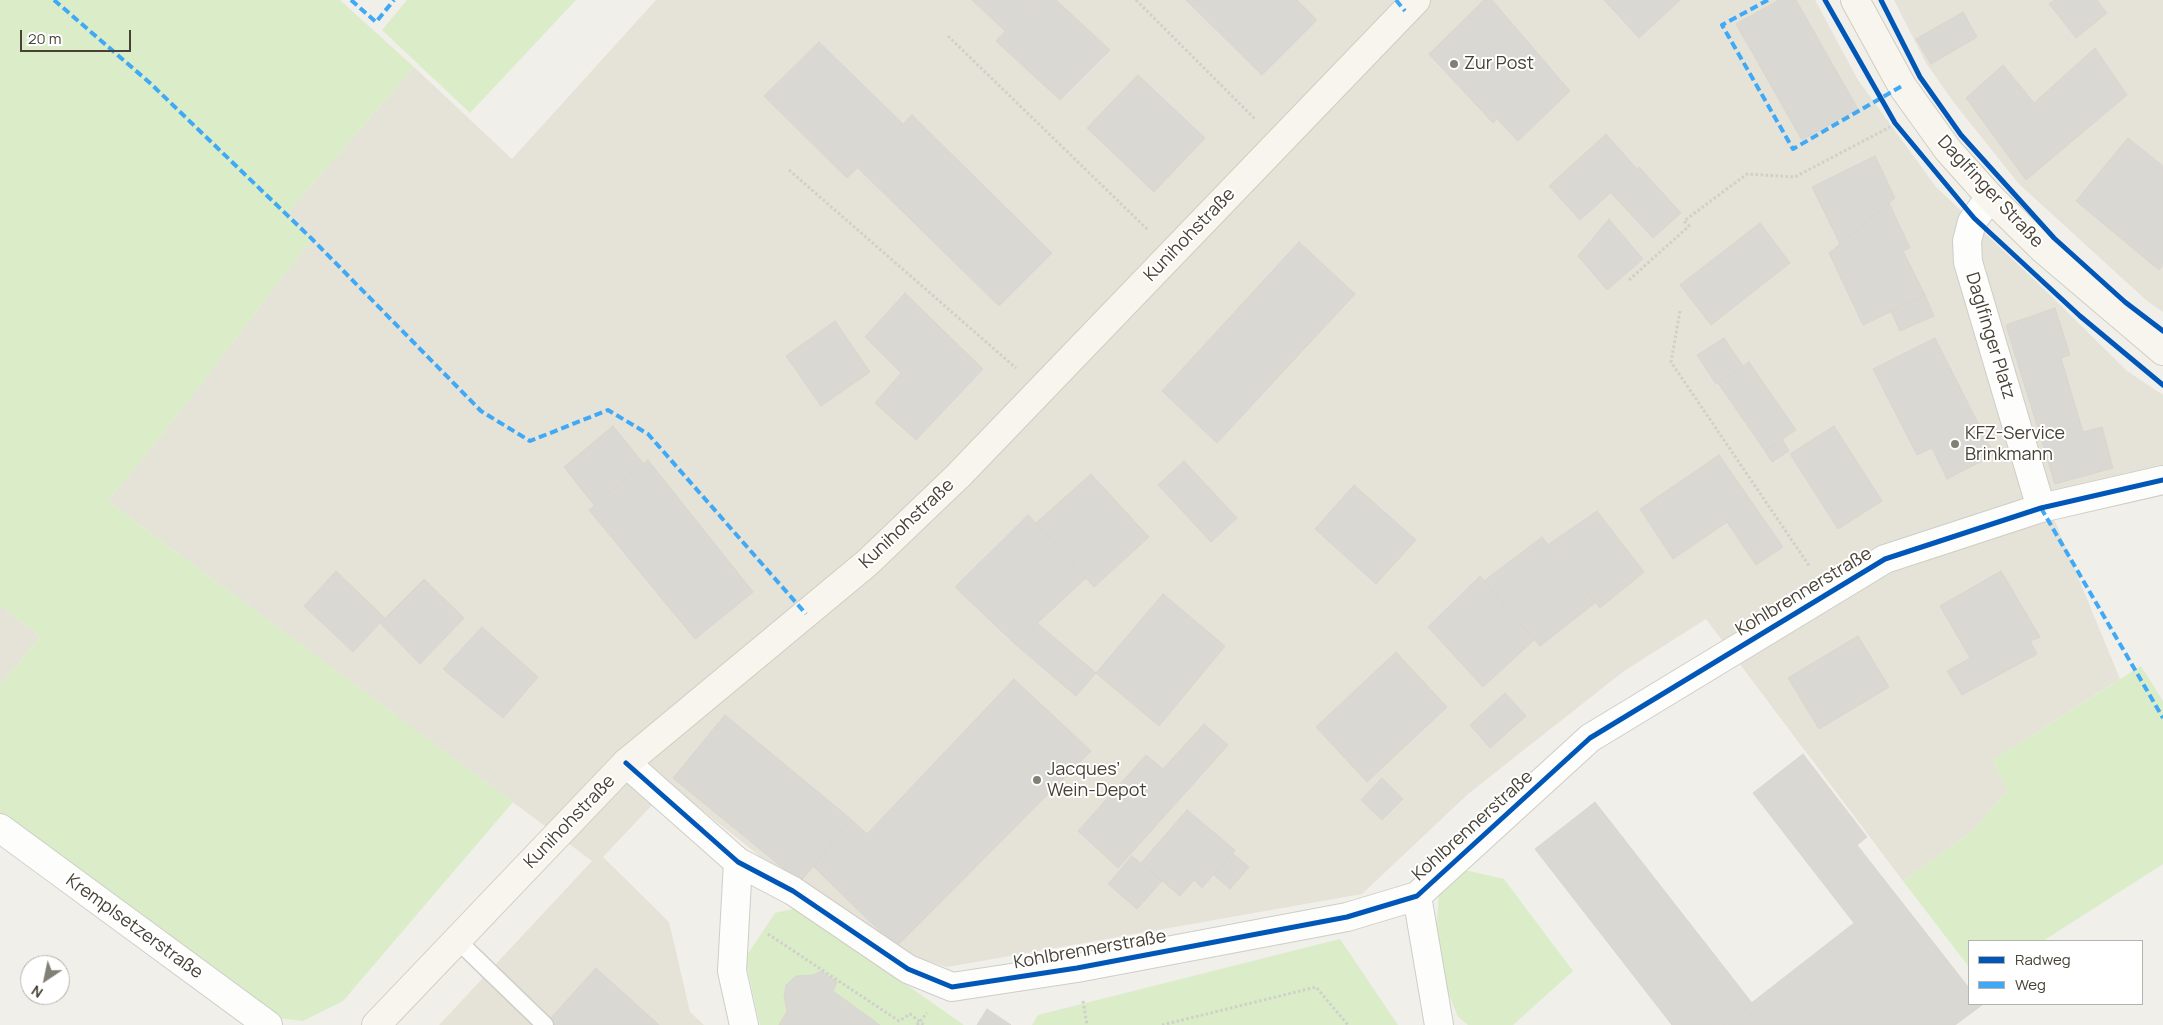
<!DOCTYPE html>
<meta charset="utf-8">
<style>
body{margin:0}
#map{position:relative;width:2163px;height:1025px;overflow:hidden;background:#f0efea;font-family:Manrope,sans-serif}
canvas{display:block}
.legend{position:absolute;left:1968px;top:940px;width:175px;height:65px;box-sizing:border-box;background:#fff;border:1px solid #b5b3ae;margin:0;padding:6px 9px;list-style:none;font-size:15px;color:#474235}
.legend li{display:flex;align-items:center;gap:10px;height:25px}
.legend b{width:25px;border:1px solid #b5b3ae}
.north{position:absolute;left:20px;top:955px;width:50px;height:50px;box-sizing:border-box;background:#fff;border:1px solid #b5b3ae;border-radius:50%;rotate:214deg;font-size:14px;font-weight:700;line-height:20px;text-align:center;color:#474235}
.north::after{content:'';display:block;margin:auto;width:18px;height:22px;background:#827f74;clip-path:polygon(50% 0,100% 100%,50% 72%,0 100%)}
.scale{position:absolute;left:20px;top:30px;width:111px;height:22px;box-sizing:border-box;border:2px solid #474235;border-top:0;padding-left:6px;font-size:15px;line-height:18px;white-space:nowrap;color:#474235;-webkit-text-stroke:4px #fff;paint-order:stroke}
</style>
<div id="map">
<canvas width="2163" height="1025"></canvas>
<ul class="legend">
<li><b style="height:6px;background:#0057b8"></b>Radweg</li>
<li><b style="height:6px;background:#3fa9f5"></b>Weg</li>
</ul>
<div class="north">N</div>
<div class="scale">20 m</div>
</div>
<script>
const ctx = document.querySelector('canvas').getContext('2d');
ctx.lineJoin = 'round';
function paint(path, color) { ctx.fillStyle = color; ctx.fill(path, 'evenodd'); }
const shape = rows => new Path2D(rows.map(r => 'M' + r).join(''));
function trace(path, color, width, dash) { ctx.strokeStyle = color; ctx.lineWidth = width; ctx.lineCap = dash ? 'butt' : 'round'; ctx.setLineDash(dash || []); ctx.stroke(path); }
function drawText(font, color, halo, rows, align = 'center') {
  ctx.font = font + ' Manrope,sans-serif'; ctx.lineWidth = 4; ctx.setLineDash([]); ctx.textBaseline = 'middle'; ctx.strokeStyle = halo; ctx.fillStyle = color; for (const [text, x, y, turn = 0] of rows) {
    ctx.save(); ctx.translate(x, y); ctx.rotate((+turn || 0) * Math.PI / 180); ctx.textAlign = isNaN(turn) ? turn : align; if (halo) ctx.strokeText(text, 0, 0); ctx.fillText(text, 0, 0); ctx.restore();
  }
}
paint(shape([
 [656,0,1815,0,1858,80,1936,187,2045,290,2127,371,2163,395,2163,494,2054,519,2120,679,1993,760,2007,791,1973,830,1903,881,1706,619,1624,671,1468,794,1362,894,947,967,897,951,792,882,671,785,603,857,669,922,690,1012,704,1025,439,1025,592,861,108,501,162,435,312,239,287,214,414,67,512,159],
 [1894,0,2163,0,2163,312,2146,300,2019,184,1955,104,1926,63],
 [0,605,40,637,0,685]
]), '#e5e2d7');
paint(shape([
 [0,0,340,0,414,67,287,214,312,239,162,435,108,501,513,802,343,1001,303,1021,270,1017,0,818,0,685,40,637,0,605],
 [407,0,576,0,470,113,382,30],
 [2141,666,2163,701,2163,864,2043,941,1969,941,1969,967,1903,881,1973,830,2007,791,1993,760],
 [1456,868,1504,879,1573,971,1513,1025,1468,1025,1458,1017,1445,985,1436,933,1439,894],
 [797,908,964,1025,760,1025,745,958,775,913],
 [1340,939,1398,1025,1032,1025,1038,1015]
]), '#daedc8');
const building = shape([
 [972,0,1034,0,1005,31,972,0],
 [1034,0,1056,0,1110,50,1060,100,996,41,1034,0],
 [1186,0,1297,0,1317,20,1262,75,1186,0],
 [1484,0,1492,0,1570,91,1518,141,1497,119,1493,123,1429,54,1484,0],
 [1604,0,1680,0,1639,38,1604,0],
 [1779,0,1796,0,1858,109,1802,140,1736,24,1779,0],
 [2055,0,2097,0,2107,13,2076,38,2049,4,2055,0],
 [1963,12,1977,37,1931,64,1916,39,1963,12],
 [819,42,903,124,847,178,764,96,819,42],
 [2095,48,2127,95,2026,180,1966,98,2003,65,2034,103,2095,48],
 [1138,75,1205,138,1154,192,1087,128,1138,75],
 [912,115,1052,253,999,306,858,168,912,115],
 [1606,134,1637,169,1580,220,1549,186,1606,134],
 [2128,138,2163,166,2163,265,2159,270,2076,201,2128,138],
 [1875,156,1895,198,1840,244,1812,187,1875,156],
 [1639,167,1681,213,1653,238,1611,193,1639,167],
 [1889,203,1910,248,1903,251,1925,295,1863,325,1829,253,1889,203],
 [1609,219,1643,259,1607,290,1578,256,1609,219],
 [1760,223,1790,263,1711,325,1680,285,1760,223],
 [1299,242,1355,294,1217,443,1162,391,1299,242],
 [905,293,983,369,916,440,875,403,901,373,865,337,905,293],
 [1925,295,1934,316,1900,331,1891,311,1925,295],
 [2055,308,2070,355,2061,358,2083,432,2102,427,2113,468,2055,484,2006,325,2055,308],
 [835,321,870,372,821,406,786,356,835,321],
 [1724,338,1743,366,1716,384,1697,355,1724,338],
 [1935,338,1994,455,1947,479,1932,448,1917,455,1873,369,1935,338],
 [1749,362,1796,430,1765,451,1718,383,1749,362],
 [613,426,644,464,594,505,564,467,613,426],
 [1834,426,1882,501,1838,529,1790,454,1834,426],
 [1782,439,1789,451,1772,462,1765,451,1782,439],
 [1719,455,1783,547,1756,565,1727,522,1673,559,1640,509,1719,455],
 [648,460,753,592,695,639,589,510,648,460],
 [1184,461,1237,518,1211,542,1158,485,1184,461],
 [1091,474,1149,537,1094,587,1036,523,1091,474],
 [1354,485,1416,540,1376,584,1315,529,1354,485],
 [1597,511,1644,572,1600,608,1549,544,1597,511],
 [1028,515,1086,578,1015,644,955,587,1028,515],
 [1542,537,1595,603,1540,646,1484,581,1542,537],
 [336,571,385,618,424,579,464,618,420,664,380,623,353,652,304,606,336,571],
 [2001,571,2040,637,2030,641,2037,654,1962,695,1947,671,1970,658,1940,606,2001,571],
 [1480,576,1534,640,1483,687,1428,627,1480,576],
 [1163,594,1225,646,1159,726,1096,673,1163,594],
 [1037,623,1096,673,1076,696,1015,644,1037,623],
 [482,627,538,677,503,718,443,669,482,627],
 [1858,636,1889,687,1819,729,1788,678,1858,636],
 [1396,652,1447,707,1367,782,1316,727,1396,652],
 [1014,679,1091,751,896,947,813,866,852,820,867,834,1014,679],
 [1505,693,1526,716,1490,748,1470,725,1505,693],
 [725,715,852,820,800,882,673,778,725,715],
 [1204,724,1228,745,1118,868,1078,831,1146,755,1163,769,1204,724],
 [1803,754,1867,837,1857,845,1969,988,1969,1004,1982,1005,1955,1025,1759,1025,1745,1008,1854,923,1753,793,1803,754],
 [1382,778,1403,799,1382,820,1361,800,1382,778],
 [1595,802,1752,1003,1723,1025,1672,1025,1535,849,1595,802],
 [1187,810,1235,850,1202,888,1194,880,1180,896,1141,863,1187,810],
 [1232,853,1249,867,1230,889,1214,875,1232,853],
 [1132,856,1162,881,1137,909,1108,884,1132,856],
 [596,968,659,1025,555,1025,549,1020,596,968],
 [821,971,837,982,833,991,880,1025,779,1025,787,1011,784,997,786,985,796,976,813,975,821,971],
 [1745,1008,1759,1025,1723,1025,1745,1008],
 [987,1009,1011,1025,977,1025,987,1009]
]);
paint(building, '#dad8d2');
trace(building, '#d9d6d0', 1);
const lane = shape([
 [456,939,545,1025]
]);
const street = shape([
 [1990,197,1972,222,1967,241,1968,262,2041,508],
 [626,763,738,862,793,891,908,969,952,987,1077,968,1347,917,1417,896,1590,738,1885,559,2041,508,2163,480],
 [0,828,268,1025],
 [738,862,732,971,744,1025],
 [1417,896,1439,1025]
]);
const secondary = shape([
 [1855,0,1902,86,1948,150,1990,197,2043,249,2163,351],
 [376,1025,626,763,867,563,958,476,1416,0]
]);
trace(lane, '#cecdc7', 19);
trace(street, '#cecdc7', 30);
trace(secondary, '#d0cec0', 30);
trace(shape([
 [1136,0,1256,120],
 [948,36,1148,230],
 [789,170,1016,368],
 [1629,280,1689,226,1684,221,1747,174,1795,177,1890,127],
 [1680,311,1671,362,1810,567],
 [768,934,899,1021,910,1014,924,1025],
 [1083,1001,1087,1025],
 [917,1025,927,1013],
 [1162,1025,1316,987,1348,1025]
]), '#d1cfca', 3, [2.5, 2.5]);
trace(lane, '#fdfdfc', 16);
trace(street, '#fdfdfc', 28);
trace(secondary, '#f7f5ee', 28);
trace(shape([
 [54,0,150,83,312,239,481,411,530,441,608,410,648,434,806,614],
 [351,0,376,22,394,0],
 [1396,0,1405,11],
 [1768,0,1722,25,1793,149,1902,86],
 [2041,508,2163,718]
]), '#3fa9f5', 4, [8, 4]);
trace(shape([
 [1825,0,1895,123,1974,218,2080,316,2163,385],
 [1881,0,1920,77,1961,135,2054,238,2125,302,2163,331],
 [626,763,738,862,793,891,908,969,952,987,1077,968,1347,917,1417,896,1590,738,1885,559,2041,508,2163,480]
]), '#0057b8', 5);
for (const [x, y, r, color] of [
 [1454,64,5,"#827f74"],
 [1955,444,5,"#827f74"],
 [1037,780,5,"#827f74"]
]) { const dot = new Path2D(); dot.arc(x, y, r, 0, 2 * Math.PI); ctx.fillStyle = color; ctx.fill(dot); trace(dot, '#fff', 2); }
drawText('18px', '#474235', '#fff', [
 ["Zur Post",1464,64],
 ["KFZ-Service",1965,434],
 ["Brinkmann",1965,455],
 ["Jacques’",1047,770],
 ["Wein-Depot",1047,791]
], 'left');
drawText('18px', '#474235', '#fff', [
 ["Daglfinger Straße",1990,192,47],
 ["Kunihohstraße",1190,235,-46],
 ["Daglfinger Platz",1990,336,73],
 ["Kunihohstraße",907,524,-43],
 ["Kohlbrennerstraße",1804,592,-31],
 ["Kunihohstraße",570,822,-46],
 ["Kohlbrennerstraße",1473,826,-42],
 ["Kremplsetzerstraße",134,927,36],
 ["Kohlbrennerstraße",1090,950,-10]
]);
</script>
